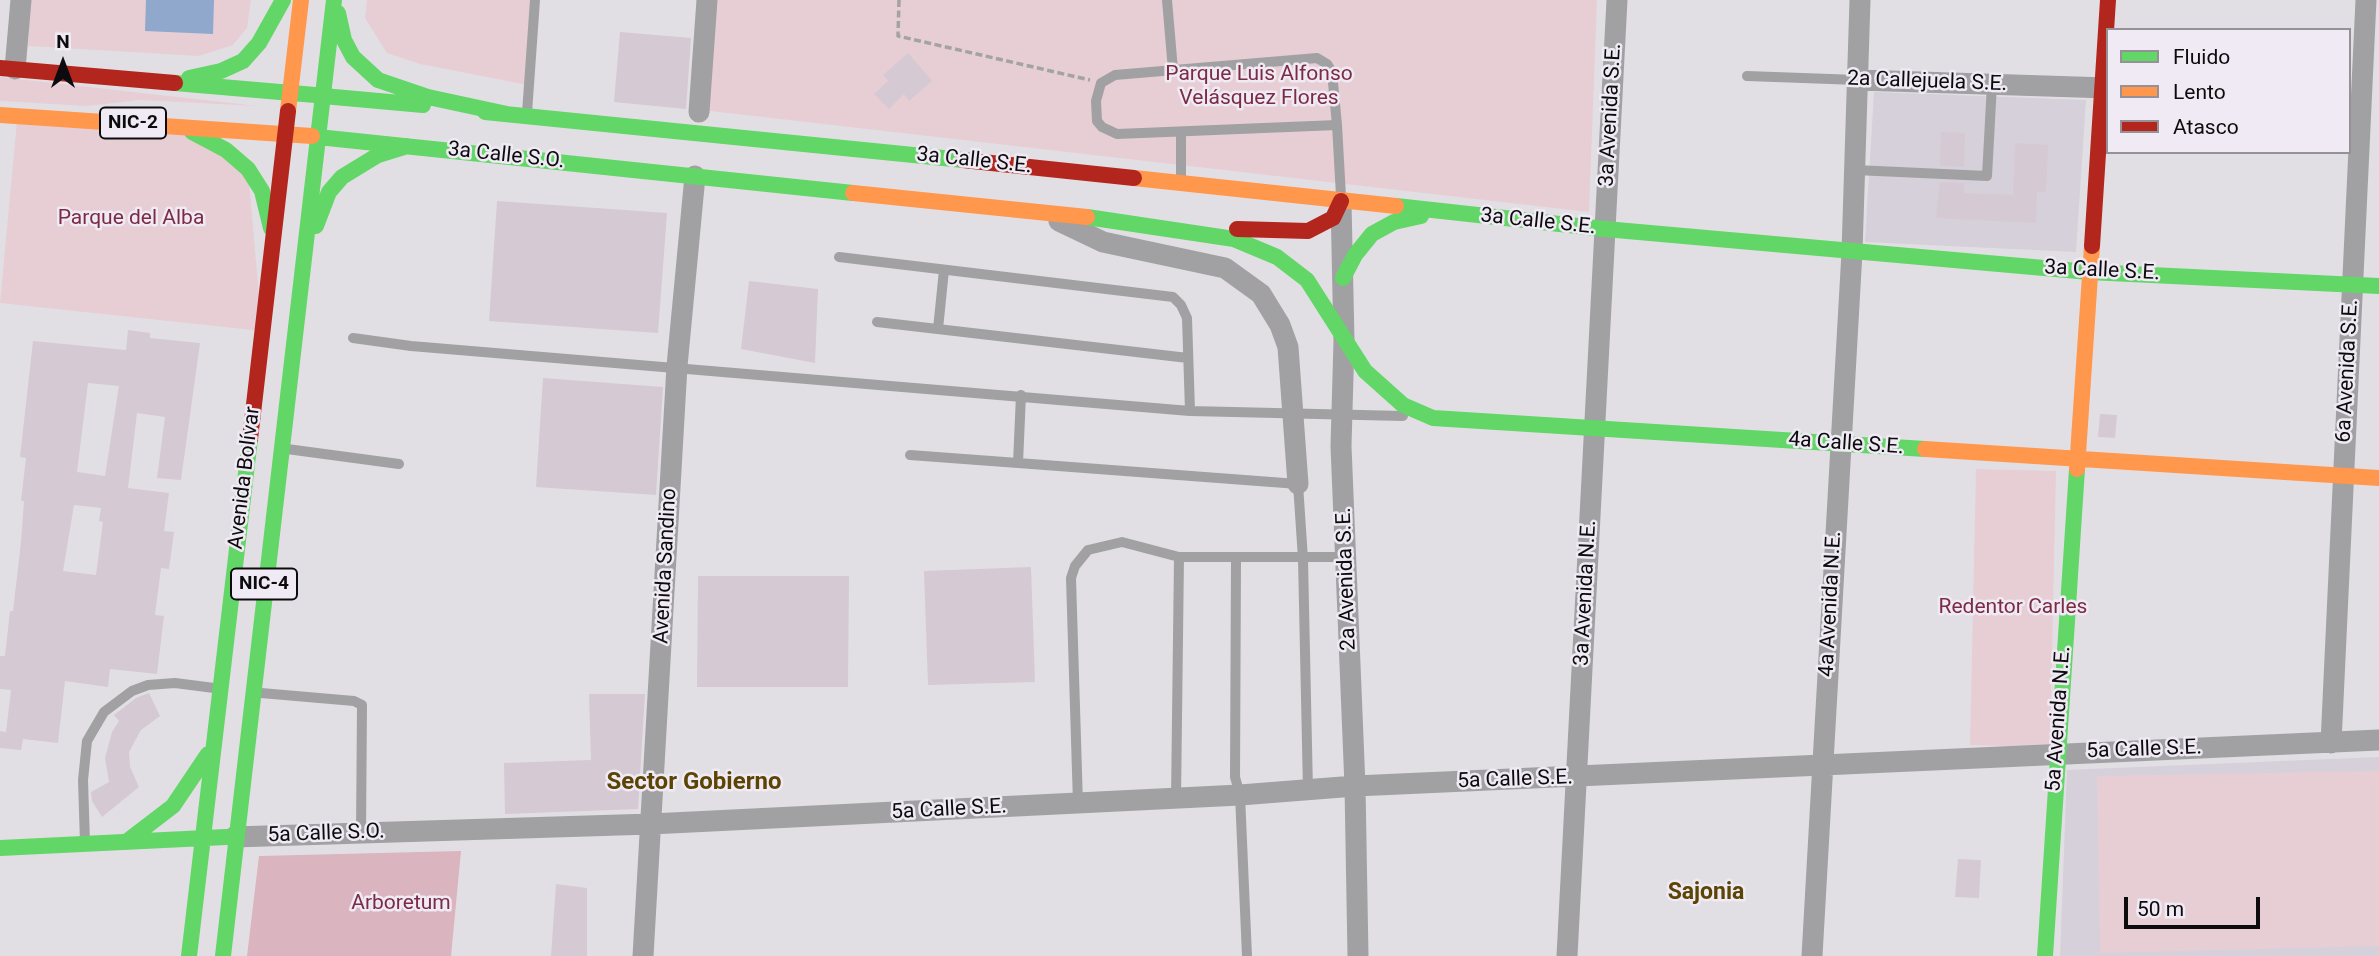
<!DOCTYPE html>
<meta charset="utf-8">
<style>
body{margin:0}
#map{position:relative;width:2379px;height:956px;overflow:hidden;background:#e2dfe4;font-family:Roboto,sans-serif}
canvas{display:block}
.legend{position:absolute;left:2106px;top:28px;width:245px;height:126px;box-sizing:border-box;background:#efeaf3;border:2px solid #959197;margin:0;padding:9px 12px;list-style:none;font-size:21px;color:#0d0b0e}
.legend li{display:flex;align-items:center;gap:14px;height:35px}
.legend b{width:35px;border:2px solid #959197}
.north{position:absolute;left:28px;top:28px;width:70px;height:70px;-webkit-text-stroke:5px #efeaf3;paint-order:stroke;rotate:0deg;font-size:19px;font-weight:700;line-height:28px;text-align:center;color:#0d0b0e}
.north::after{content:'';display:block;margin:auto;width:24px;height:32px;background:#0d0b0e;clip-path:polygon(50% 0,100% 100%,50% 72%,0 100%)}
.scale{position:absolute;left:2124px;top:897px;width:136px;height:32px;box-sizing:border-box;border:4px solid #0d0b0e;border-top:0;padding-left:9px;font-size:21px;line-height:24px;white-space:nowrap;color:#0d0b0e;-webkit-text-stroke:5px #efeaf3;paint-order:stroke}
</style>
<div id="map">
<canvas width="2379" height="956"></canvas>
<ul class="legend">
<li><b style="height:9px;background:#63d668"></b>Fluido</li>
<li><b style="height:9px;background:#ff974d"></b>Lento</li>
<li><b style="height:9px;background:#b3261e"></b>Atasco</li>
</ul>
<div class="north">N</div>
<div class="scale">50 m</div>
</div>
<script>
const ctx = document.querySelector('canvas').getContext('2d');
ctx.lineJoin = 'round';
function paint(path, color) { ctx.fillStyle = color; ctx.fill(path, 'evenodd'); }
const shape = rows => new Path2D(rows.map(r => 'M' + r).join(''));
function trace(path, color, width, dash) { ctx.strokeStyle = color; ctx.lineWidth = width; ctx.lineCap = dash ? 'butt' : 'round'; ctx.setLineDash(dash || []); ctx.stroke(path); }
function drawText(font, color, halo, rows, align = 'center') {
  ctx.font = font + ' Roboto,sans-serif'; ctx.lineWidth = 5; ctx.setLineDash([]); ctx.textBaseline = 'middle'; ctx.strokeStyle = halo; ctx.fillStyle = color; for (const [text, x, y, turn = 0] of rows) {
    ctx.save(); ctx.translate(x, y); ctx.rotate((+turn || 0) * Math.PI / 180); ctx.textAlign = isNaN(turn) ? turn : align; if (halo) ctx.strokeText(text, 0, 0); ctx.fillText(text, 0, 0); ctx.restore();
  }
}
paint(shape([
 [1874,92,2086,100,2076,252,1865,242],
 [2379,757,2379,956,2060,956,2067,770]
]), '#d6d0da');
paint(shape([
 [30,0,251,0,247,28,233,45,199,56,28,46],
 [367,0,538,0,533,86,420,64,387,53,365,18],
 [698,0,1597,0,1589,212,693,109],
 [0,77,258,106,140,100,86,106,0,101],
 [18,110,172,126,248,169,262,331,0,303],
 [1976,469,2056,471,2050,747,1970,745],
 [2379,771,2379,946,2100,953,2097,776]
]), '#e7ced5');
paint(shape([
 [461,851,451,956,247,956,259,856]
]), '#dab4bf');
paint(shape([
 [146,0,214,0,213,34,145,31]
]), '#8fa8cc');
paint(shape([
 [620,32,691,38,686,109,614,102],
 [908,53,932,81,909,101,904,94,889,109,874,94,888,81,883,75],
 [1941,132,1965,133,1964,167,1940,166],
 [2015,143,2048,145,2046,192,2037,192,2036,223,1936,218,1940,182,1964,183,1964,193,2013,195],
 [497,201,667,213,658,333,489,321],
 [749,281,818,289,815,363,741,349],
 [128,330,150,333,150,338,200,343,181,480,157,478,165,417,137,413,128,488,169,493,164,531,174,532,169,569,161,568,155,615,164,616,157,674,110,669,108,687,65,681,58,743,23,739,21,750,0,748,0,731,6,732,11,690,0,689,0,656,5,656,10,611,13,611,21,542,24,501,21,501,26,458,20,457,33,341,126,350],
 [88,383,119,386,105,476,77,472],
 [74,505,101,508,99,521,103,522,96,575,63,571],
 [543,378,663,387,656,495,536,487],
 [2100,414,2117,415,2115,438,2098,437],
 [1031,567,1035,682,928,685,924,571],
 [698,576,849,576,848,687,697,687],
 [149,693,160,716,141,730,129,752,130,767,139,787,102,817,92,801,91,792,109,782,105,758,112,732,119,721,114,715,136,698],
 [589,694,645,694,638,809,505,814,504,763,591,760],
 [1958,859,1981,860,1979,898,1955,897],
 [556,884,587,888,587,956,551,956]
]), '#d5c9d3');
trace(shape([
 [899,0,898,36,1090,80]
]), '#a3a3a4', 3.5, [7, 3.5]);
trace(shape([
 [1167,0,1173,70],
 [1747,76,1858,80],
 [527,113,535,0],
 [1337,125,1117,134,1102,127,1097,121,1096,101,1101,83,1115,75,1317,58,1327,64,1332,72,1337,125,1341,196],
 [1181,132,1181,181],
 [1855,170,1987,176,1992,84],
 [839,257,1173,297,1181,305,1187,318,1190,411],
 [877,322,1188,358],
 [938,329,944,270],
 [353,338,411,346,1190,411,1403,416],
 [1021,395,1018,463,1298,484,1303,559,1308,791],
 [287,449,399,464],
 [910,455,1018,463],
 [1236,558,1235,777,1240,795,1247,956],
 [261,693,354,701,362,705,361,833],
 [1176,799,1179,557],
 [1078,804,1071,578,1075,566,1088,550,1122,542,1179,557,1346,557],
 [85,843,83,780,87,741,104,712,132,691,148,685,175,683,214,688]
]), '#a1a1a3', 10);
trace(shape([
 [15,69,21,0],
 [1858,80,2108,88],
 [699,112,707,0],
 [1341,202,1344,341,1341,446,1355,786,1358,956],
 [1059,221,1103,242,1225,268,1261,294,1280,325,1288,347,1298,484],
 [2331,743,2366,0],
 [234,837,651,824,1240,795,1355,786,2379,740],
 [643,956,677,366,695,176],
 [1567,956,1617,0],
 [1812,956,1852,252,1860,0]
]), '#a1a1a3', 21);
trace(shape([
 [338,13,344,40,353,57,378,80,428,97,507,114],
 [189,78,221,71,243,61,259,43,283,0],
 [175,83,315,95],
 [323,96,423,105],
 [485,112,963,160],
 [192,132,226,150,248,169,262,191,271,228],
 [318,137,853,193],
 [1396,206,1605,229,2089,272,2379,286],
 [1087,217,1234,239,1277,257,1307,280,1365,371,1403,405,1433,418,1925,449],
 [316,226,329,192,342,177,378,155,407,146],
 [1343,278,1355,255,1372,234,1394,222,1421,216],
 [126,842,173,806,208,754],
 [0,848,226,837],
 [189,956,250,439],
 [223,956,334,0],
 [2045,956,2077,469]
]), '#63d668', 16);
trace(shape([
 [288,111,301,0],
 [0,115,312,136],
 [1134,178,1396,206],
 [853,193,1087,217],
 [1925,449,2379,478],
 [2077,469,2092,246]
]), '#ff974d', 16);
trace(shape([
 [0,68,175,83],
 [963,160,1134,178],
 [1237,229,1308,231,1333,218,1341,201],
 [2092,246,2108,0],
 [250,439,288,111]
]), '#b3261e', 16);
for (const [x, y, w] of [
 [133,123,66],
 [264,584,66]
]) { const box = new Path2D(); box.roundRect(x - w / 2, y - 15.5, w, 31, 5); ctx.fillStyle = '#efeaf3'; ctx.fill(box); trace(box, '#0d0b0e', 2); }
drawText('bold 19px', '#0d0b0e', null, [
 ["NIC-2",133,123],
 ["NIC-4",264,584]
]);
drawText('21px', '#7c2b44', '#efeaf3', [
 ["Parque Luis Alfonso",1259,75],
 ["Velásquez Flores",1259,99],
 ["Parque del Alba",131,219],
 ["Redentor Carles",2013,608],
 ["Arboretum",401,904]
]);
drawText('21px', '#0d0b0e', '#efeaf3', [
 ["2a Callejuela S.E.",1927,82,2],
 ["3a Avenida S.E.",1611,115,-87],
 ["3a Calle S.O.",506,156,6],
 ["3a Calle S.E.",974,161,6],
 ["3a Calle S.E.",1538,222,6],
 ["3a Calle S.E.",2102,271,3],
 ["6a Avenida S.E.",2348,371,-87],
 ["4a Calle S.E.",1846,444,4],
 ["Avenida Bolívar",245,478,-83],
 ["Avenida Sandino",666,566,-87],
 ["2a Avenida S.E.",1347,579,-92],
 ["3a Avenida N.E.",1586,593,-87],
 ["4a Avenida N.E.",1831,604,-87],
 ["5a Avenida N.E.",2059,719,-86],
 ["5a Calle S.E.",2144,750,-2],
 ["5a Calle S.E.",1515,780,-2],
 ["5a Calle S.E.",949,810,-3],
 ["5a Calle S.O.",326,834,-2]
]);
drawText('bold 23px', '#5b4404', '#efeaf3', [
 ["Sajonia",1706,893]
]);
drawText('bold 24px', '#5b4404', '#efeaf3', [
 ["Sector Gobierno",694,783]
]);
</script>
